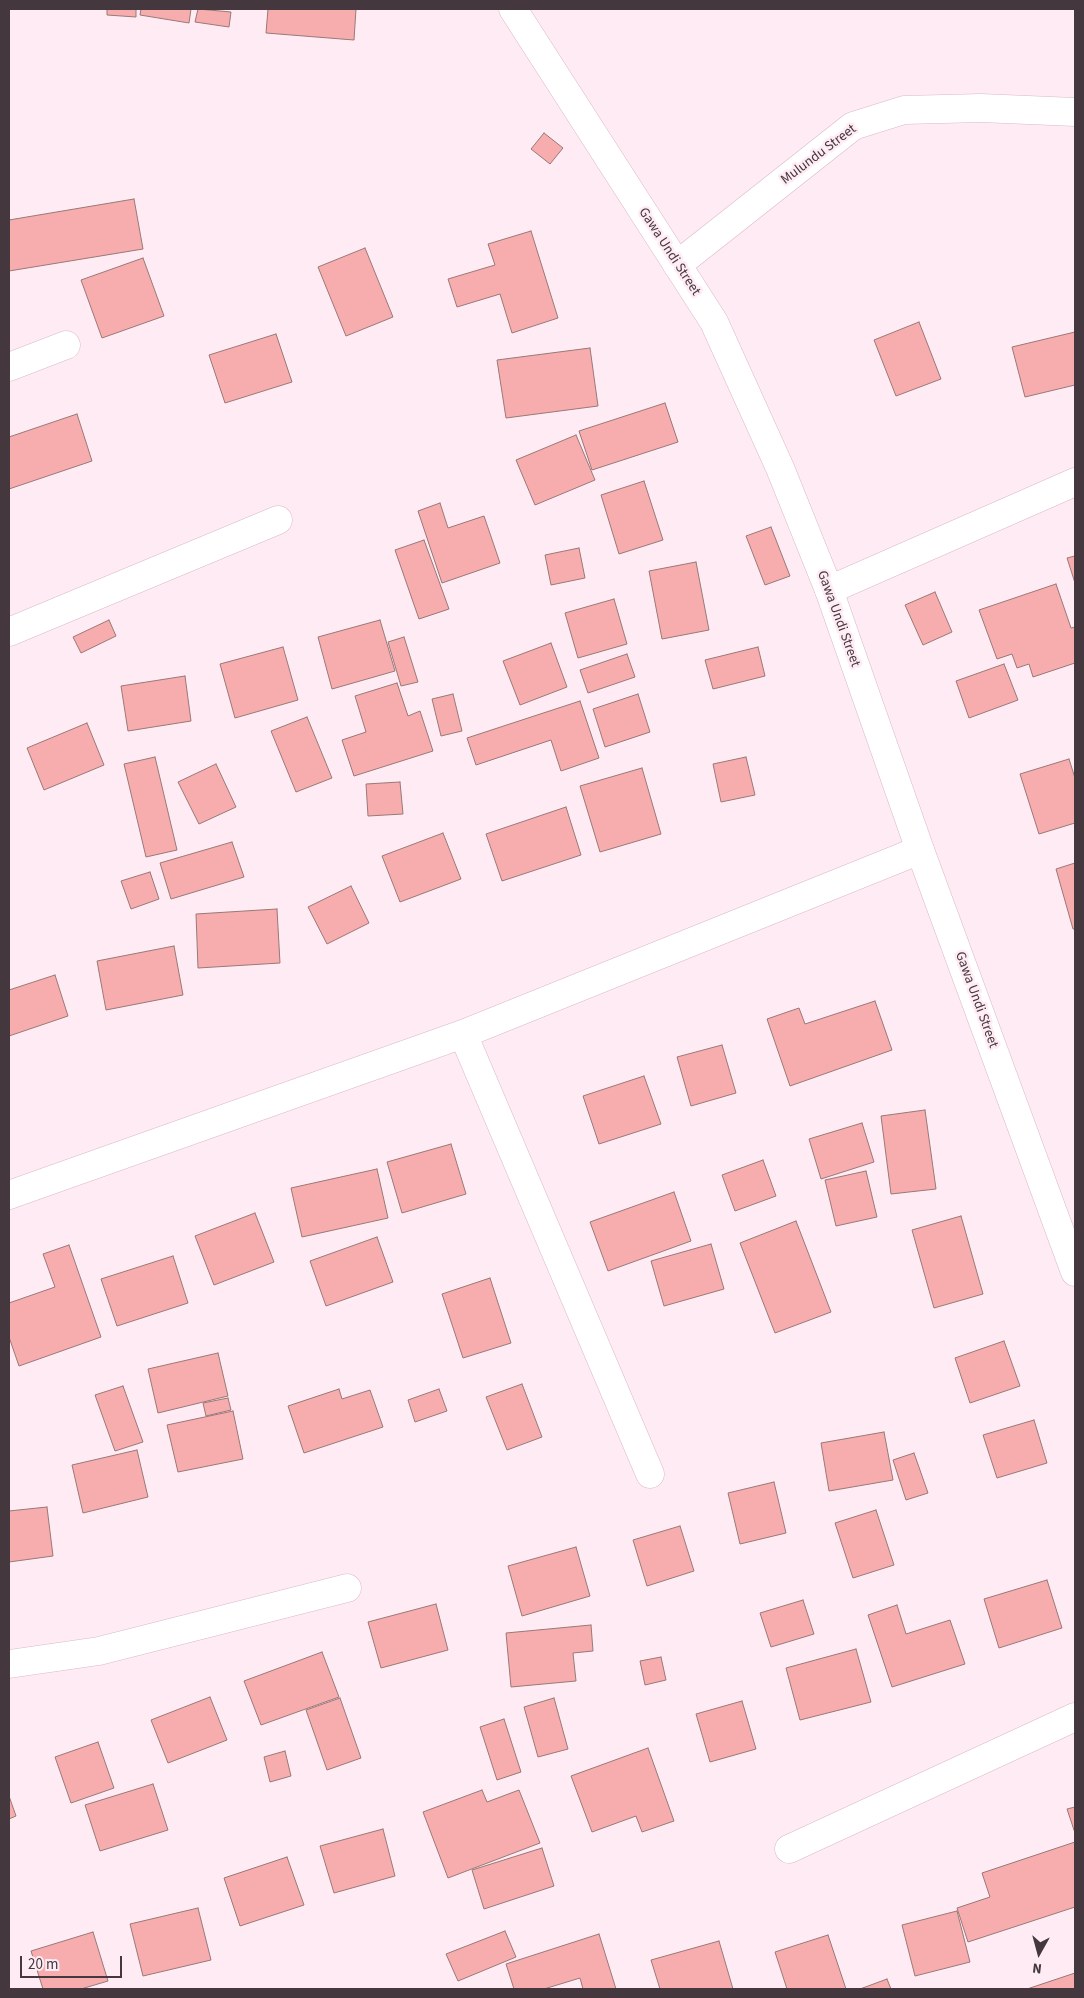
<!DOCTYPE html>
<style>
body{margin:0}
#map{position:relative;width:1084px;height:1998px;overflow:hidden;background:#ffebf4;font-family:"Source Sans 3",sans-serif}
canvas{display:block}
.frame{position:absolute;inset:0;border:10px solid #44383e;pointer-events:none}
.north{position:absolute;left:1014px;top:1928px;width:50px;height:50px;-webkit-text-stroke:4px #ffebf4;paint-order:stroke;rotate:187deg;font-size:14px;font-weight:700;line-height:20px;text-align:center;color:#44383e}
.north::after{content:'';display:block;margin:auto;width:18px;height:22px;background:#44383e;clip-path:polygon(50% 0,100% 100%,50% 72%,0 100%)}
.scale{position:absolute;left:20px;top:1956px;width:102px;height:22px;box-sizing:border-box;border:2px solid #44383e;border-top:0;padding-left:6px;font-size:15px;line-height:18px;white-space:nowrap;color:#44383e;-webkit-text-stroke:4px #ffebf4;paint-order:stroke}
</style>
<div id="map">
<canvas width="1084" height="1998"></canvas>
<div class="frame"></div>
<div class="north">N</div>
<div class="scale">20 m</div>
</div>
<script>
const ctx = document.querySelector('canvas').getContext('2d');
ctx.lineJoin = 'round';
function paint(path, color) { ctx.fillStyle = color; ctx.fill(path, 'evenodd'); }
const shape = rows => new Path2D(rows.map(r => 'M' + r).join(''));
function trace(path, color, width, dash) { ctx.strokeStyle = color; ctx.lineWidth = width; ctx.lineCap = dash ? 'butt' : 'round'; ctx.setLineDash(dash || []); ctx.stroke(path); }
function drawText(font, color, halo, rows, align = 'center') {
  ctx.font = font + ' "Source Sans 3",sans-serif'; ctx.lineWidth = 5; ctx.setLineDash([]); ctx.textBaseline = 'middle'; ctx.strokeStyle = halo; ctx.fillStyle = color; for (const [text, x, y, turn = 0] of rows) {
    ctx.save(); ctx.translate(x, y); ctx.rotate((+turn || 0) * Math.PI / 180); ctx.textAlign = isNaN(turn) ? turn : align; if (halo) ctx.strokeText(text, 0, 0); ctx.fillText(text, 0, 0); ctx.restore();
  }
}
const building = shape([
 [107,9,136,9,136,17,107,15,107,9],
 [141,9,191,9,189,23,140,15,141,9],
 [198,9,231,12,229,27,195,22,198,9],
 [268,9,356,9,354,40,266,33,268,9],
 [544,133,563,148,550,164,531,149,544,133],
 [134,199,143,249,9,271,9,220,134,199],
 [531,231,558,318,512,333,500,294,457,307,448,279,495,265,488,244,531,231],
 [365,248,393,317,346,336,318,267,365,248],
 [143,258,164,316,102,338,81,280,143,258],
 [919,322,941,379,896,396,874,340,919,322],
 [1075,332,1075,385,1025,397,1012,347,1075,332],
 [276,334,292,382,225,403,209,355,276,334],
 [590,348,598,406,506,418,497,360,590,348],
 [665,403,678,442,592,470,579,431,665,403],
 [77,414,92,461,9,489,9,437,77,414],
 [576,435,595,480,535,505,516,460,576,435],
 [644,481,663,540,619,554,601,495,644,481],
 [440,503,448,528,484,516,500,563,442,583,418,511,440,503],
 [771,527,790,576,765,585,746,536,771,527],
 [424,540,449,609,419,619,395,550,424,540],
 [579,548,585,578,551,585,545,555,579,548],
 [1075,556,1075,583,1067,558,1075,556],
 [696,562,709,630,662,639,649,571,696,562],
 [1056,584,1071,628,1075,627,1075,663,1033,677,1029,664,1017,668,1012,654,997,659,979,610,1056,584],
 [935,592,952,632,923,645,905,605,935,592],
 [614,599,627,644,578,658,565,613,614,599],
 [109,620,116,636,81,653,73,637,109,620],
 [380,620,395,671,332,689,318,637,380,620],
 [404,637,418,682,401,686,388,642,404,637],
 [551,643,567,687,520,705,503,661,551,643],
 [283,647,298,700,235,718,220,664,283,647],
 [758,647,765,676,713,689,705,660,758,647],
 [627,654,635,677,588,693,580,670,627,654],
 [1004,664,1018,700,969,718,956,681,1004,664],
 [185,676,191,721,128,731,121,686,185,676],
 [397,683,408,716,420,711,433,751,354,776,342,740,366,732,355,696,397,683],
 [453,694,462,731,441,736,432,699,453,694],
 [638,694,650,732,605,747,593,709,638,694],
 [580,701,599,758,561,771,551,740,476,765,467,738,580,701],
 [307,717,332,778,296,792,271,731,307,717],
 [87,723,104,765,44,790,27,748,87,723],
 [155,757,177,850,146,857,124,764,155,757],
 [746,757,755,795,721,802,713,764,746,757],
 [1069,759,1075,778,1075,823,1039,834,1020,774,1069,759],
 [216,764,236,807,199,824,178,782,216,764],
 [642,768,661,834,600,852,580,786,642,768],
 [400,782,403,814,368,816,366,784,400,782],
 [566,807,581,855,502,881,486,834,566,807],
 [443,833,461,879,400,902,382,856,443,833],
 [232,842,244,877,171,899,160,863,232,842],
 [1075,863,1075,929,1073,929,1056,869,1075,863],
 [150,872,159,899,131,909,121,881,150,872],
 [351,886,369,923,327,944,308,907,351,886],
 [277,909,280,963,198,968,196,914,277,909],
 [174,946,183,995,106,1010,97,961,174,946],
 [55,975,68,1016,9,1036,9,990,55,975],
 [875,1001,892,1050,790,1086,767,1019,799,1008,805,1024,875,1001],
 [722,1045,736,1093,691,1106,677,1057,722,1045],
 [644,1076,661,1124,599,1144,583,1096,644,1076],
 [925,1110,936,1189,891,1194,881,1116,925,1110],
 [862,1123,874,1162,821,1179,809,1139,862,1123],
 [451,1144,466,1194,402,1213,387,1162,451,1144],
 [763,1160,776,1196,735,1211,722,1175,763,1160],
 [377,1169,388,1218,302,1237,291,1188,377,1169],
 [866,1171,877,1217,836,1226,825,1180,866,1171],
 [674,1192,691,1241,608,1271,590,1222,674,1192],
 [255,1213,274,1262,214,1285,195,1236,255,1213],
 [961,1216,983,1294,934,1308,912,1230,961,1216],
 [796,1221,831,1312,775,1333,740,1243,796,1221],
 [377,1237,393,1282,326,1306,310,1261,377,1237],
 [711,1244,724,1289,664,1306,651,1261,711,1244],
 [69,1245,101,1337,19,1366,9,1337,9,1303,55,1287,43,1254,69,1245],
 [173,1256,188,1303,117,1326,101,1279,173,1256],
 [490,1278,511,1343,463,1358,442,1294,490,1278],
 [1004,1341,1020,1386,970,1403,955,1358,1004,1341],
 [218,1353,228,1396,158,1413,148,1369,218,1353],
 [522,1384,542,1437,507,1450,486,1397,522,1384],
 [123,1386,143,1442,115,1451,95,1395,123,1386],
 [339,1389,342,1399,370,1390,383,1427,304,1453,288,1406,339,1389],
 [439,1389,447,1411,415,1422,408,1400,439,1389],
 [228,1398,231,1410,206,1416,203,1403,228,1398],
 [233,1411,243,1459,178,1472,167,1425,233,1411],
 [1034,1420,1047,1463,997,1478,983,1435,1034,1420],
 [884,1432,893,1480,829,1491,821,1443,884,1432],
 [137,1450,148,1497,83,1513,72,1465,137,1450],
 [914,1453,928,1493,906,1500,893,1460,914,1453],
 [774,1482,786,1533,740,1544,728,1493,774,1482],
 [47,1507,53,1556,9,1562,9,1511,47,1507],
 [876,1510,894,1565,853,1578,835,1523,876,1510],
 [680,1526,694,1571,647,1586,633,1540,680,1526],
 [576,1547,590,1596,522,1616,508,1566,576,1547],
 [1047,1580,1062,1628,999,1648,984,1599,1047,1580],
 [803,1600,814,1634,771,1647,760,1613,803,1600],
 [436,1604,448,1650,381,1668,368,1622,436,1604],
 [897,1605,906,1634,950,1620,965,1664,892,1687,868,1615,897,1605],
 [591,1625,593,1651,573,1653,576,1681,511,1687,506,1633,591,1625],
 [856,1649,871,1702,800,1720,786,1668,856,1649],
 [322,1652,339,1697,261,1725,244,1681,322,1652],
 [661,1657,666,1680,645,1685,640,1661,661,1657],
 [210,1697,227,1740,168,1763,151,1720,210,1697],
 [340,1698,361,1758,327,1770,306,1710,340,1698],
 [554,1698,568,1749,538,1757,524,1707,554,1698],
 [742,1701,756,1749,710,1762,696,1714,742,1701],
 [504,1719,521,1772,497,1780,480,1727,504,1719],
 [98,1742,114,1788,71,1803,55,1757,98,1742],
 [648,1748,674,1821,642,1832,636,1816,592,1832,571,1776,648,1748],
 [285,1751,291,1776,270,1782,264,1757,285,1751],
 [153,1784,168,1830,100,1851,85,1805,153,1784],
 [482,1790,487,1802,519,1790,540,1843,448,1878,423,1812,482,1790],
 [9,1796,16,1816,9,1819,9,1796],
 [1075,1807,1075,1833,1067,1809,1075,1807],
 [383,1829,395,1876,334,1893,320,1846,383,1829],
 [1075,1842,1075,1907,968,1942,957,1908,990,1897,982,1873,1075,1842],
 [542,1848,554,1886,484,1909,472,1870,542,1848],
 [287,1857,304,1905,240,1926,224,1878,287,1857],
 [198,1908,211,1960,143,1976,130,1924,198,1908],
 [957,1911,970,1962,915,1976,902,1925,957,1911],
 [505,1931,516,1957,458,1981,446,1954,505,1931],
 [93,1932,108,1981,81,1989,43,1989,31,1951,93,1932],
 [599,1934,616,1989,583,1989,580,1978,544,1989,514,1989,506,1964,599,1934],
 [828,1935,846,1989,787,1989,775,1952,828,1935],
 [719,1941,733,1989,660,1989,651,1960,719,1941],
 [1075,1973,1075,1989,1027,1989,1075,1973],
 [887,1979,891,1989,860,1989,887,1979]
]);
paint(building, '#f7adad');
trace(building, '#997878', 1);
const street = shape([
 [677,265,853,126,904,110,981,108,1075,112],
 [9,367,66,345],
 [829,590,1075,482],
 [9,632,278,520],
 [463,1034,650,1474],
 [9,1195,463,1034,920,850],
 [9,1664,99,1651,347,1588],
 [789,1849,1075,1717]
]);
const secondary = shape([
 [513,9,714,322,780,468,829,590,920,850,1075,1272]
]);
trace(street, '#d9b9c9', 29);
trace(secondary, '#d9b9c9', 29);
trace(street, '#fff', 28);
trace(secondary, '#fff', 28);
drawText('14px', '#44383e', '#ffebf4', [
 ["Mulundu Street",819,155,-37],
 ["Gawa Undi Street",669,252,57],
 ["Gawa Undi Street",838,619,70],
 ["Gawa Undi Street",976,1000,70]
]);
</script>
